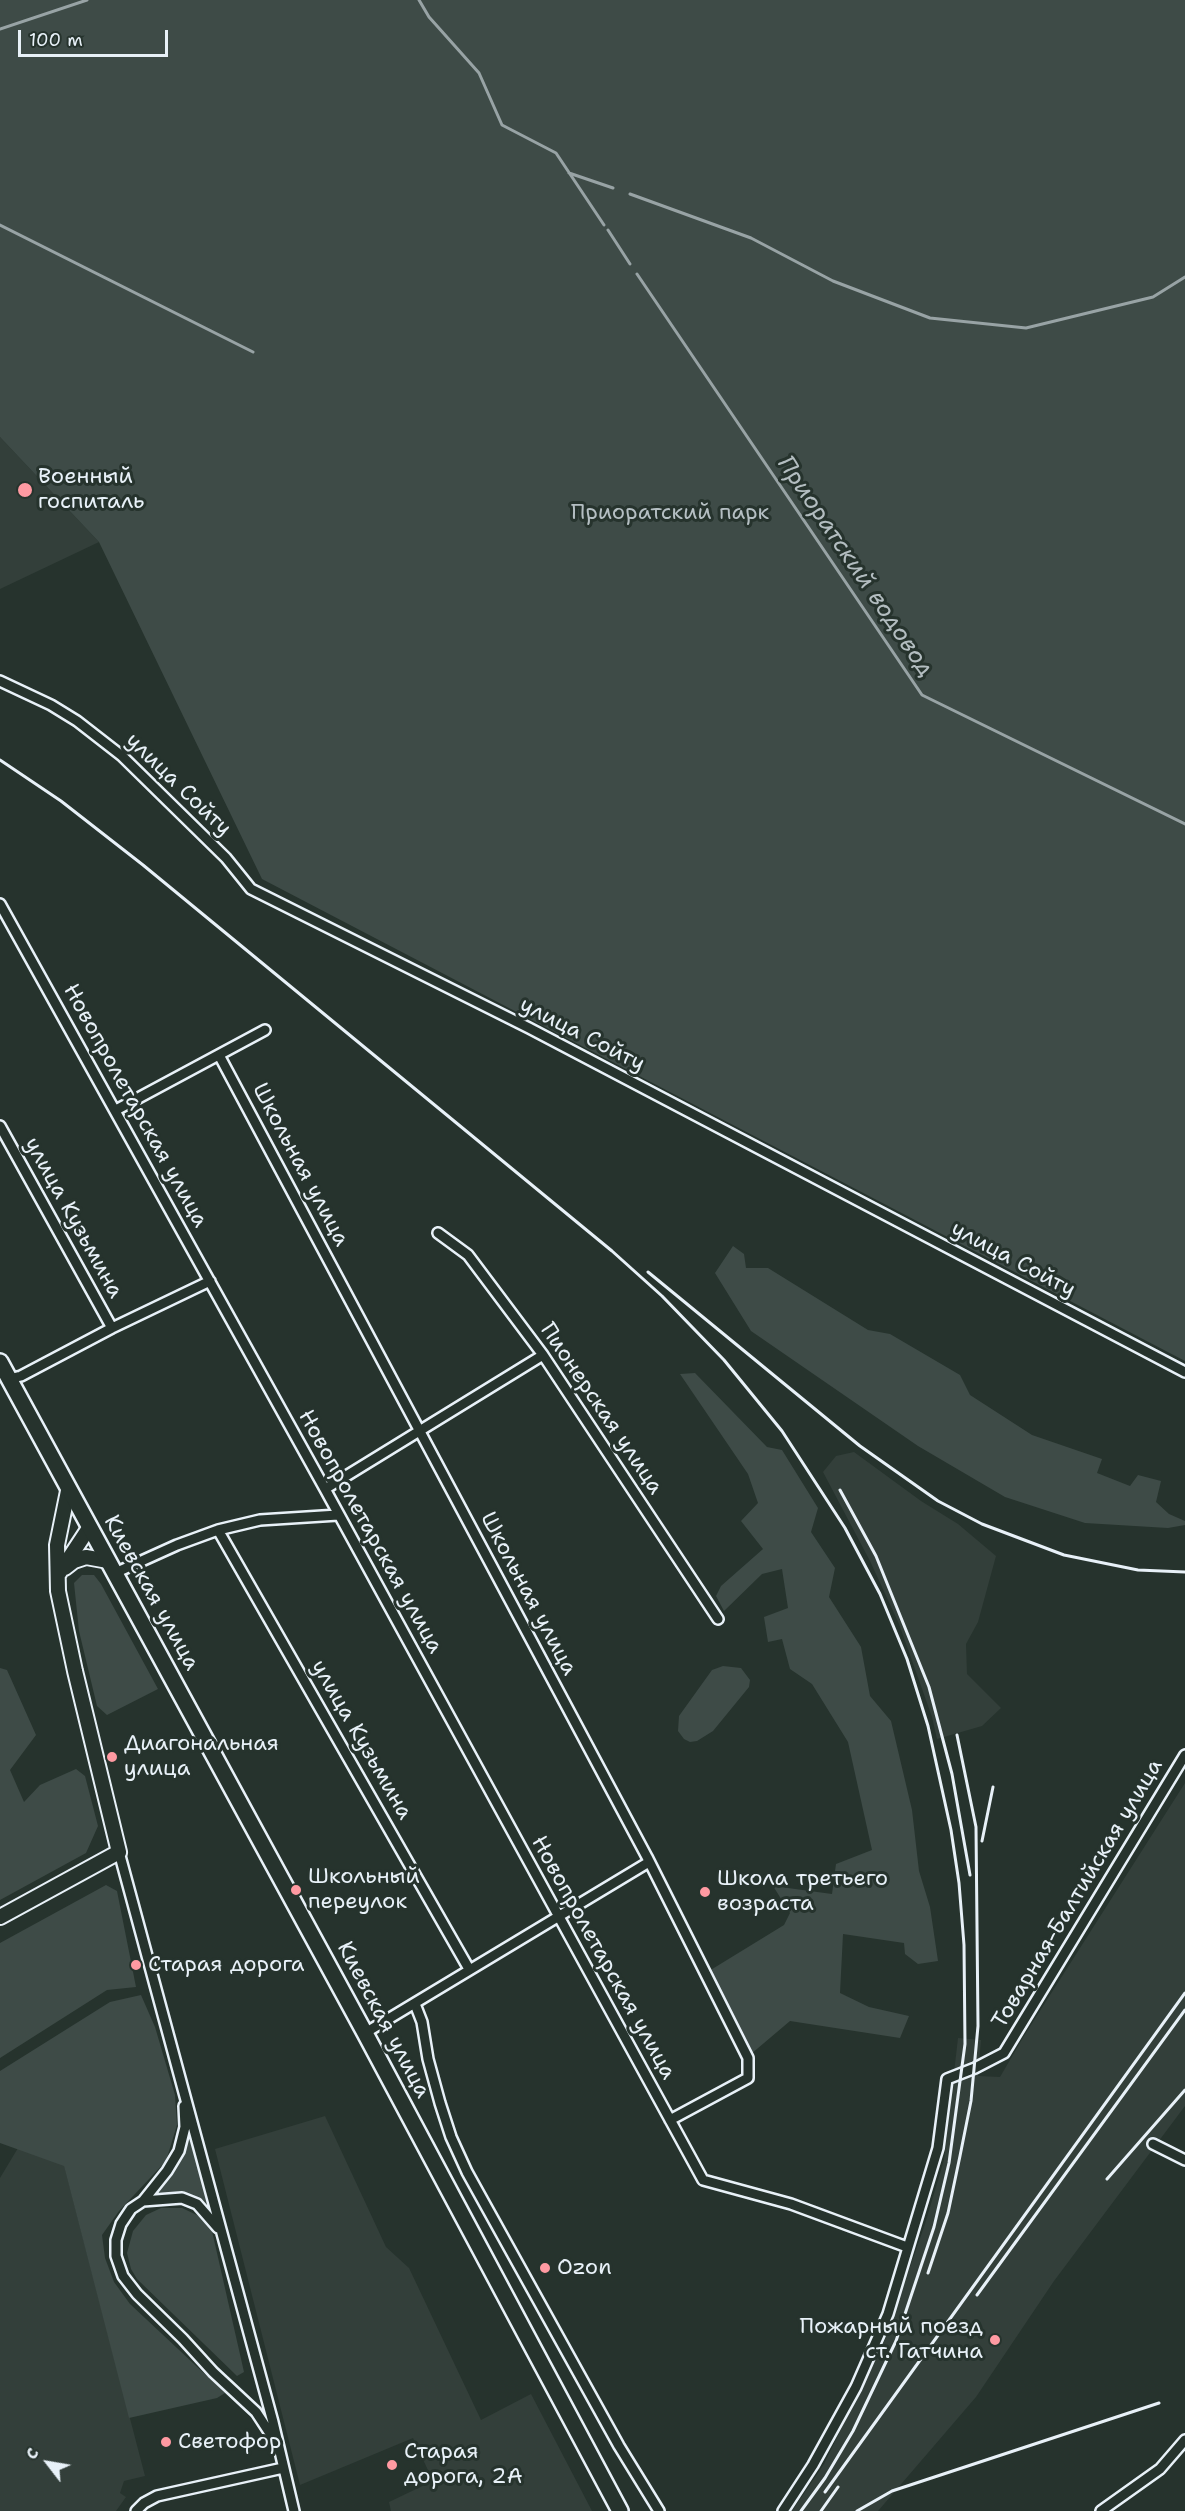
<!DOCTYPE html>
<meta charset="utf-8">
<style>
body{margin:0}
#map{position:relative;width:1185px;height:2511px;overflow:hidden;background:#26332d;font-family:"Shantell Sans",sans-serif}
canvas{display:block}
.north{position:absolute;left:18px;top:2433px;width:60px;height:60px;-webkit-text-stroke:4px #26332d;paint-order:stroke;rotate:301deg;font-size:16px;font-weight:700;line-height:24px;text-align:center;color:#e8f1f8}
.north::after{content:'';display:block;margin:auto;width:21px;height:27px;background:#e8f1f8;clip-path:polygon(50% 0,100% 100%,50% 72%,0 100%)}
.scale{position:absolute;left:18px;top:30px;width:150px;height:27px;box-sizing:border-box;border:3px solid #e8f1f8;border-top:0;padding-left:8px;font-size:18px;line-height:21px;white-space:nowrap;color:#e8f1f8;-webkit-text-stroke:4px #26332d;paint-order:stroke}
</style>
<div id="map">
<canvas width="1185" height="2511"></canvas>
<div class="north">С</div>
<div class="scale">100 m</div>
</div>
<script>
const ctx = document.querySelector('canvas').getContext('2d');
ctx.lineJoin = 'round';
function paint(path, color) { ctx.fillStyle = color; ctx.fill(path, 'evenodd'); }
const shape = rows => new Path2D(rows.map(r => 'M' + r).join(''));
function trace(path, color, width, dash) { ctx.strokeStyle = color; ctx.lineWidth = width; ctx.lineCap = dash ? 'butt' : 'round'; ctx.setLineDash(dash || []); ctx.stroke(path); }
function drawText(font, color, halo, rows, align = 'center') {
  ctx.font = font + ' "Shantell Sans",sans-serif'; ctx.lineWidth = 6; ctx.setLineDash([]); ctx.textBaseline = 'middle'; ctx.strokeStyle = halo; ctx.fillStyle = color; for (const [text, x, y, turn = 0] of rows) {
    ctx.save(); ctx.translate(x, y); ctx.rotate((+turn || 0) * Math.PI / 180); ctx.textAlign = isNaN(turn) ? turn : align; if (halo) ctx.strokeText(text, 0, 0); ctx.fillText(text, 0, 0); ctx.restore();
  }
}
paint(shape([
 [0,437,99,542,0,589],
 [854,1452,921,1501,958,1524,996,1556,978,1622,966,1644,967,1674,1001,1708,982,1726,937,1739,932,1717,899,1624,870,1561,823,1472,836,1456],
 [1185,1783,1185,2106,1054,2281,976,2397,878,2511,792,2511,824,2464,885,2339,925,2224,944,2160,958,2038,981,2040,978,2076,1000,2077,1024,2036],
 [325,2116,386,2247,409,2268,481,2420,531,2394,592,2511,391,2511,389,2502,433,2481,413,2438,300,2485,215,2149],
 [18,2148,64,2165,145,2476,124,2481,120,2493,126,2497,116,2511,0,2511,0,2178]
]), '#333f3a');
paint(shape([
 [0,0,1185,0,1185,1361,262,879,99,542,0,437],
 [733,1246,744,1254,746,1268,768,1268,868,1330,890,1334,960,1375,970,1395,1032,1435,1102,1459,1097,1473,1130,1486,1138,1475,1161,1481,1156,1502,1169,1514,1185,1521,1185,1525,1168,1528,1085,1523,1005,1497,918,1446,751,1331,715,1273],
 [695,1373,767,1447,782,1450,818,1508,811,1532,835,1568,829,1597,861,1647,870,1696,891,1721,912,1810,919,1871,930,1907,938,1961,918,1964,905,1954,904,1943,843,1934,840,1993,869,2007,909,2016,900,2038,790,2021,751,2054,709,1971,784,1925,790,1913,773,1886,832,1894,836,1864,872,1850,848,1742,812,1684,790,1669,782,1639,768,1642,764,1617,788,1608,782,1569,762,1574,724,1611,716,1596,721,1586,763,1549,741,1521,758,1503,748,1474,680,1374],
 [82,1575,94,1575,101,1584,158,1689,107,1715,97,1706,79,1631,74,1583],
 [723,1666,741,1668,750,1680,749,1687,713,1731,697,1741,690,1742,684,1739,678,1731,679,1716,712,1670],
 [0,1668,7,1670,36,1735,10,1770,24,1802,40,1785,76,1769,85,1776,98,1826,86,1853,0,1900],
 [106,1885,117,1891,136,1987,107,1990,0,2058,0,1943],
 [141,1995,155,2027,175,2095,177,2125,166,2161,119,2211,102,2235,105,2258,114,2282,130,2304,225,2393,217,2398,129,2418,64,2166,0,2143,0,2071,110,2002],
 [192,2137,210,2209,203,2200,189,2194,163,2194,157,2191,169,2179,180,2160,188,2138],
 [161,2208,182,2208,199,2216,212,2231,244,2372,237,2376,137,2279,131,2269,127,2253,133,2231,146,2215]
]), '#3e4b47');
trace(shape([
 [419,0,429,17,479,73,502,125,556,153,604,225],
 [0,29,87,0],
 [569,173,613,188],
 [630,194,751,238,833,281,930,318,1026,328,1153,297,1185,277],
 [0,225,253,352],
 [608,230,630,264],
 [637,274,922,695,1185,824]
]), '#98a3a5', 3);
const street = shape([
 [0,681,51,705,77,721,122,756,226,858,251,889,529,1028,1185,1372],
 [0,904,325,1489,703,2180,791,2204,907,2247],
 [219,1055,647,1857,748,2058,748,2078,670,2120],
 [116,1110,265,1030],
 [0,1126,112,1328],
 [438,1233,468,1255,543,1355,718,1619],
 [9,1379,21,1376,112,1328,210,1281],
 [325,1489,543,1355],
 [218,1530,469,1969],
 [115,1573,177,1545,218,1530,260,1520,338,1515],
 [119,1852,273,2422,294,2511],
 [415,2004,422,2022,428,2059,440,2103,451,2137,467,2172,619,2446,659,2511],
 [365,2033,649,1862],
 [184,2106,185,2127,179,2151,167,2171,143,2201,131,2209,121,2224,116,2240,116,2256,123,2276,137,2294,183,2339,213,2372,256,2412,273,2438],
 [1153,2144,1185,2160],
 [143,2201,182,2198,197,2204,218,2228],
 [136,2511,144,2503,157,2496,283,2468],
 [783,2511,813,2465,856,2387,888,2314,938,2148,947,2079,975,2068,1004,2053,1185,1755],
 [1101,2511,1160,2469,1185,2440]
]);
const secondary = shape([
 [65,1568,74,1561,86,1557,108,1561],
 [58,1575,89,1528],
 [0,1917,119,1852,75,1671,58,1591,57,1545,68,1491]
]);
const primary = shape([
 [0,1362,365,2033,620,2511]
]);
trace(street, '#e8f1f8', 14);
trace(secondary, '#e8f1f8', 18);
trace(primary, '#e8f1f8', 20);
trace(street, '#26332d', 9);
trace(secondary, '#26332d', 14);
trace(primary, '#26332d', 15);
trace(shape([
 [0,760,61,801,143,865,612,1251,662,1296,724,1360,782,1431,845,1528,880,1594,907,1659,928,1726,951,1830,959,1883,964,1945,965,2044,949,2163,934,2227,896,2341,853,2431,825,2478,801,2511],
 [648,1272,860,1446,938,1501,982,1524,1064,1555,1138,1570,1185,1572],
 [840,1490,876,1556,929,1687,952,1774,970,1875],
 [982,1841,993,1787],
 [1107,2179,1185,2090],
 [928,2273,948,2213,960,2156,971,2101,978,2026,976,1827,957,1735],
 [977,2295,1185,2010],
 [825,2492,1185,1993],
 [821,2511,838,2487],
 [857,2511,892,2491,1159,2403]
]), '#e8f1f8', 3);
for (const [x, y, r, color] of [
 [25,490,8,"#ff9aa2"],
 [112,1757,6,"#ff9aa2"],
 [296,1890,6,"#ff9aa2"],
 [705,1892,6,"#ff9aa2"],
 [136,1965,6,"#ff9aa2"],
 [545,2268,6,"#ff9aa2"],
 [995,2340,6,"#ff9aa2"],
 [166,2442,6,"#ff9aa2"],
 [392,2465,6,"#ff9aa2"]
]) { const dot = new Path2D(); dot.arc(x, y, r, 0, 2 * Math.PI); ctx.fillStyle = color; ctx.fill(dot); trace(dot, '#26332d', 2); }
drawText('22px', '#e8f1f8', '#26332d', [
 ["Военный",38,477],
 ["госпиталь",38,502],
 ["Диагональная",124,1744],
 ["улица",124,1769],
 ["Школьный",308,1877],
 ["переулок",308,1902],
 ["Школа третьего",717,1879],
 ["возраста",717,1904],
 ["Старая дорога",148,1965],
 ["Ozon",557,2268],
 ["Пожарный поезд",983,2327,"right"],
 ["ст. Гатчина",983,2352,"right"],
 ["Светофор",178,2442],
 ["Старая",404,2452],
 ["дорога, 2А",404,2477]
], 'left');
drawText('22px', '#b5bfc3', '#26332d', [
 ["Приоратский парк",670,513]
]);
drawText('22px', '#e8f1f8', '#26332d', [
 ["улица Сойту",178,785,44],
 ["улица Сойту",582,1035,27],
 ["Новопролетарская улица",135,1106,61],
 ["Школьная улица",300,1165,62],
 ["улица Кузьмина",73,1218,61],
 ["улица Сойту",1013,1260,28],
 ["Пионерская улица",601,1409,56],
 ["Новопролетарская улица",370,1532,61],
 ["Киевская улица",151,1593,61],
 ["Школьная улица",528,1594,62],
 ["улица Кузьмина",361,1740,60],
 ["Товарная-Балтийская улица",1078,1894,-59],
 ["Новопролетарская улица",603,1958,61],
 ["Киевская улица",383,2020,62]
]);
drawText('italic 24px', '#b3bdc0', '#26332d', [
 ["Приоратский водовод",855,567,56]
]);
</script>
